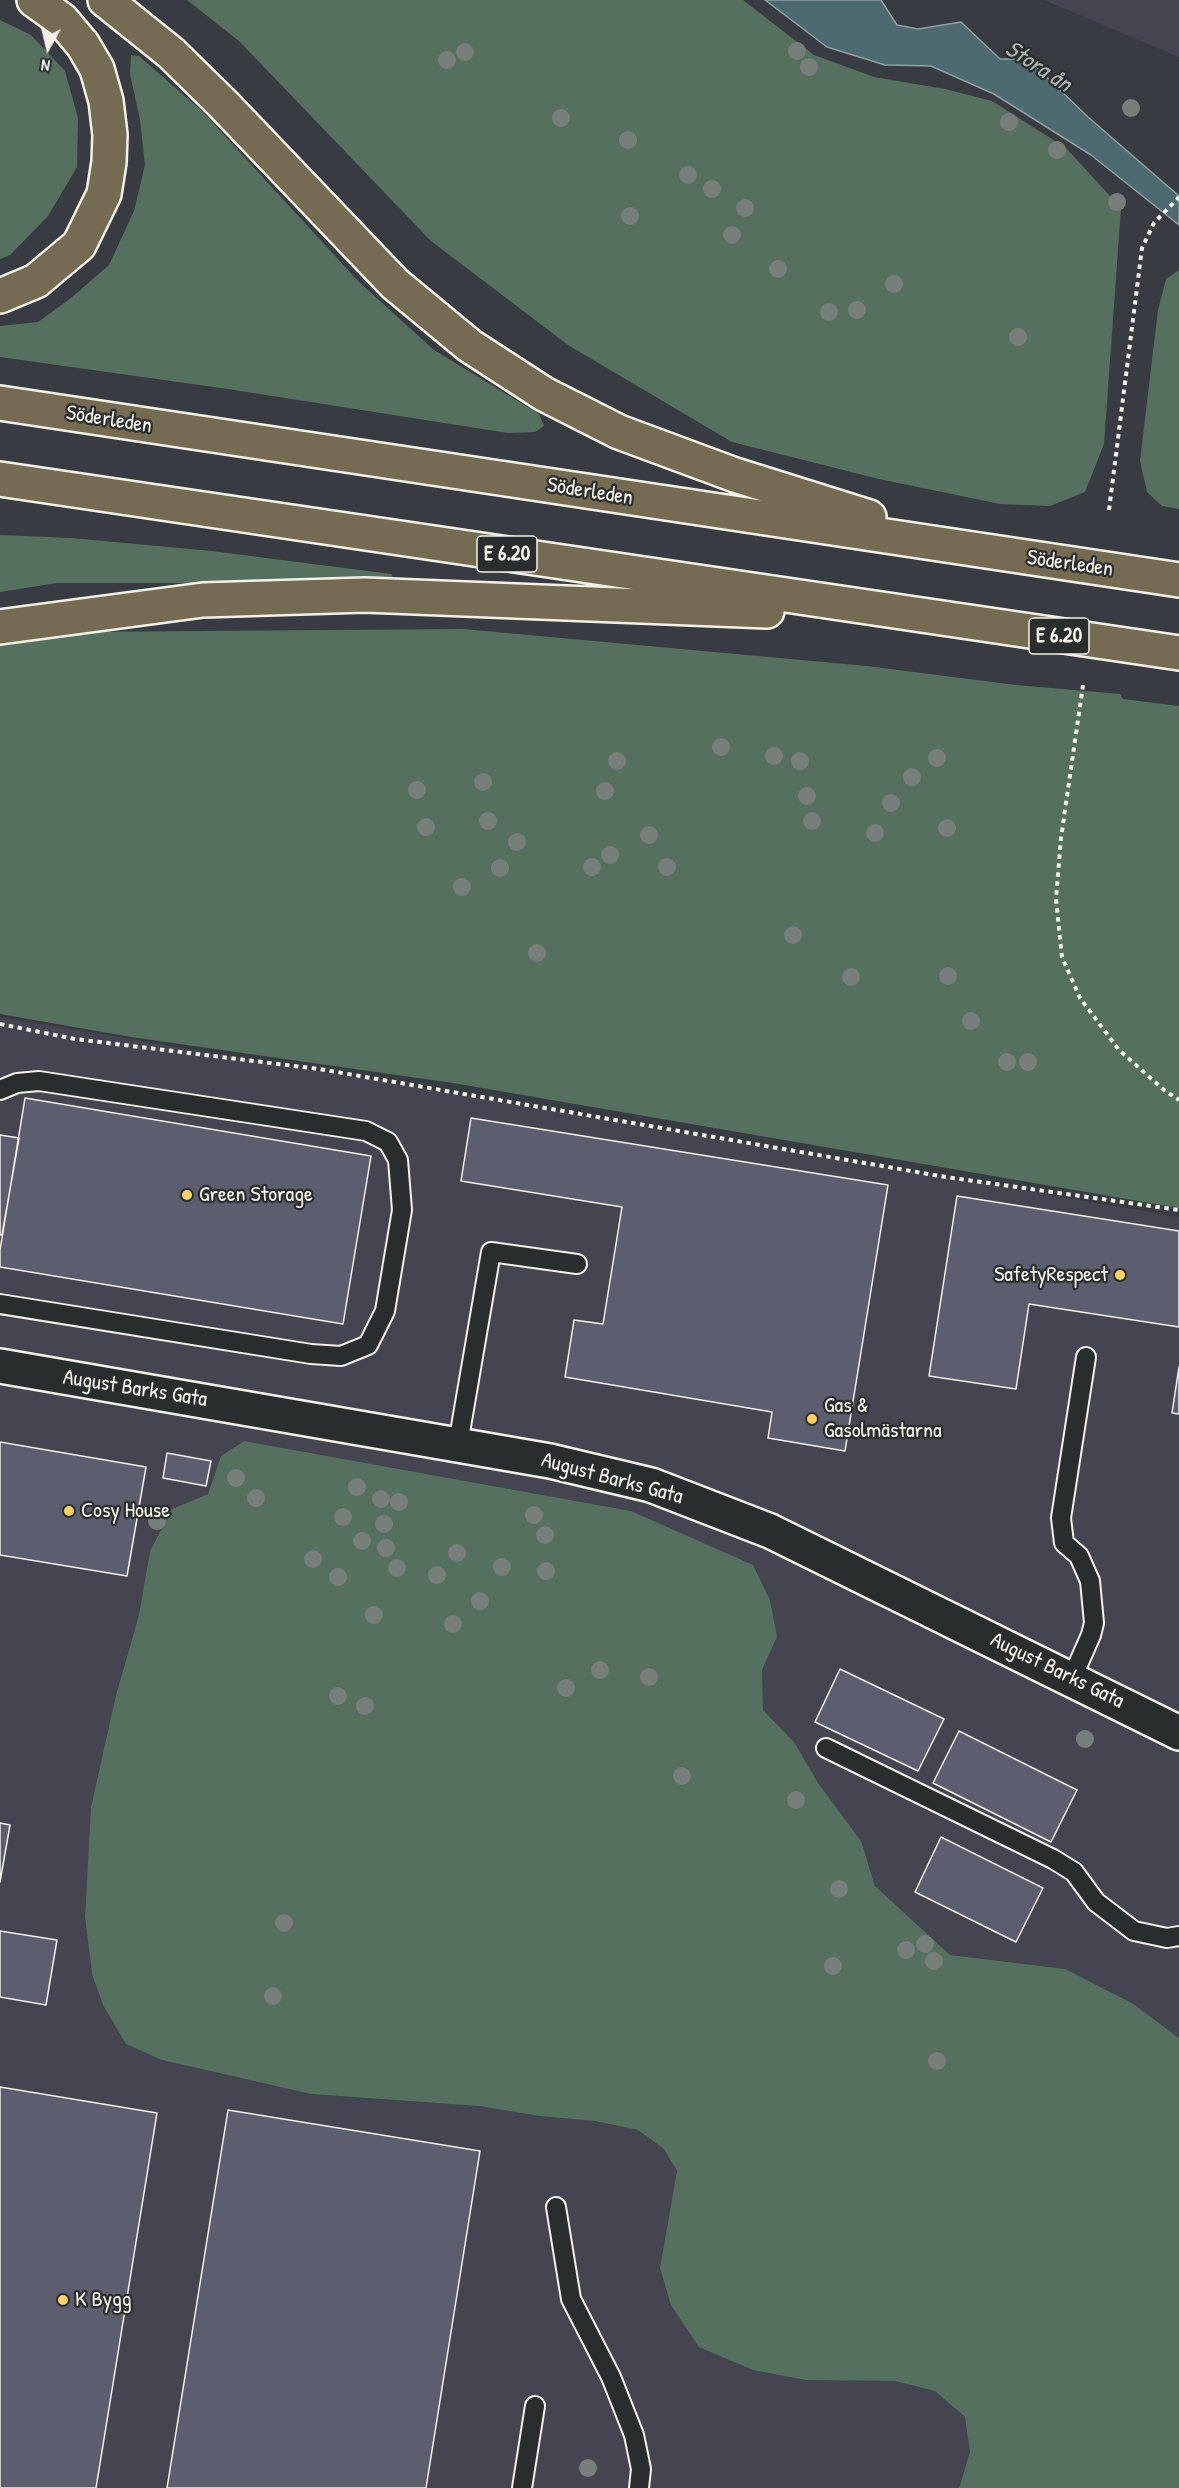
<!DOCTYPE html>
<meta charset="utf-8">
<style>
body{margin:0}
#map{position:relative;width:1179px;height:2488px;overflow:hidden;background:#393b42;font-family:"Patrick Hand",sans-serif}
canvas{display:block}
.north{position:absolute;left:18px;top:18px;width:60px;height:60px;-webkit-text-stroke:4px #2a2d2e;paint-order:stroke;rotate:188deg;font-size:16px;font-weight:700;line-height:24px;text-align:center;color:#f4f1e8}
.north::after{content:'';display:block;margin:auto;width:21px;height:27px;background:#f4f1e8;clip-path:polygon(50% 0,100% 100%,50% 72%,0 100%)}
</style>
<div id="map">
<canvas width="1179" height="2488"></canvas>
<div class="north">N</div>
</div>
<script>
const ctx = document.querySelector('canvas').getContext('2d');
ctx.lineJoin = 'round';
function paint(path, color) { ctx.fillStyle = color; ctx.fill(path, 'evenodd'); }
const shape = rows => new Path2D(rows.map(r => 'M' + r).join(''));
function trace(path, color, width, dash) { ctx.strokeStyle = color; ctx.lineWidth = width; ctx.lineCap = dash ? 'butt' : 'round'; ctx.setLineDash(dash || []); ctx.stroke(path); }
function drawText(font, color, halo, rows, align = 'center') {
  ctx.font = font + ' "Patrick Hand",sans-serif'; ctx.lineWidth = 4.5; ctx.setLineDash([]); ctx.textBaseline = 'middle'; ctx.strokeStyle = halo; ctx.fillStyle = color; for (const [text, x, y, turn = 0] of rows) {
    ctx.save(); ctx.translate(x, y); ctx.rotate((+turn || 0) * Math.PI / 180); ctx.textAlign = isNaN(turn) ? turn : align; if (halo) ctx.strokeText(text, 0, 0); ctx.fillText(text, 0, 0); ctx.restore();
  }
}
paint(shape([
 [1044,0,1179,0,1179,57],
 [0,1017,1179,1217,1179,2038,1132,2003,1065,1969,950,1955,875,1886,861,1841,818,1783,794,1742,763,1710,762,1670,777,1637,631,1511,243,1441,221,1456,208,1494,172,1509,150,1551,139,1615,116,1695,91,1807,85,1917,92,1974,103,2005,162,2060,311,2094,480,2106,539,2116,595,2121,638,2130,664,2149,677,2171,671,2211,850,2381,895,2381,935,2391,965,2417,970,2452,959,2488,0,2488]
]), '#444550');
paint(shape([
 [187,0,743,0,814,55,874,77,945,89,992,101,1066,148,1121,208,1104,444,1085,492,1050,506,1000,504,879,479,732,442,568,345,431,241,239,41],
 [0,20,31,35,65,71,78,118,77,167,48,216,10,255,0,259],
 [131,55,139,56,203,112,359,282,434,350,539,414,544,426,535,432,508,433,228,389,0,357,0,326,38,322,71,298,109,265,134,211,145,165,140,120,130,74],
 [1179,270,1179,509,1162,506,1147,492,1140,461,1158,310,1166,279],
 [0,535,71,538,212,551,391,574,393,577,387,583,57,583,0,592],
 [463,629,867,666,1016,685,1120,694,1123,699,1179,706,1179,1208,453,1083,131,1037,0,1014,0,643,75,632],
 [244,1441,631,1511,753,1565,770,1600,777,1637,762,1670,763,1710,794,1742,818,1783,861,1841,875,1886,950,1955,1065,1969,1132,2003,1179,2038,1179,2488,959,2488,970,2452,965,2417,935,2391,895,2381,806,2380,753,2370,699,2347,671,2305,660,2268,677,2171,664,2149,638,2130,595,2121,539,2116,479,2106,311,2094,162,2060,126,2044,103,2005,92,1974,85,1917,91,1807,116,1695,139,1615,150,1551,172,1509,208,1494,221,1456]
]), '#55705f');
const water = shape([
 [765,0,881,0,897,25,918,29,961,22,1000,59,1028,59,1088,117,1179,196,1179,225,1091,155,994,94,931,66,885,65,827,47,765,0]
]);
paint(water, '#4d6a70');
trace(water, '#90a0a0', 1.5);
const building = shape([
 [25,1098,371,1156,343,1324,0,1267,0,1250,25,1098],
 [471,1118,888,1185,845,1451,768,1438,772,1412,565,1377,574,1320,603,1324,622,1207,461,1181,471,1118],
 [0,1135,19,1138,2,1235,0,1235,0,1135],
 [957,1196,1179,1231,1179,1327,1029,1304,1016,1389,929,1376,957,1196],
 [1179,1367,1179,1414,1172,1413,1179,1367],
 [0,1442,146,1467,127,1576,0,1555,0,1442],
 [167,1453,211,1461,206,1486,163,1478,167,1453],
 [840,1669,944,1719,918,1771,815,1722,840,1669],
 [959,1731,1077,1790,1051,1842,933,1783,959,1731],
 [0,1823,10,1825,0,1882,0,1823],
 [941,1837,1043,1888,1016,1942,915,1892,941,1837],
 [0,1931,57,1940,46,2005,0,1997,0,1931],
 [0,2087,157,2113,96,2488,0,2488,0,2087],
 [228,2110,480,2151,426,2488,167,2488,228,2110]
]);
paint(building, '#5c5d6f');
trace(building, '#f4f1e8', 1.5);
const service = shape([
 [0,1090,17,1083,39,1081,366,1131,388,1142,398,1160,402,1210,385,1311,368,1345,341,1356,311,1354,0,1304],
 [458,1444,491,1252,577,1264],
 [1072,1678,1091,1635,1094,1623,1090,1581,1079,1556,1064,1543,1061,1518,1086,1357],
 [826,1748,1053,1859,1074,1872,1096,1902,1134,1931,1167,1938,1179,1936],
 [556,2207,571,2299,611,2377,634,2435,641,2469,639,2488],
 [522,2488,535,2406]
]);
const minor = shape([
 [0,1366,550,1461,651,1485,770,1531,1179,1733]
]);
const trunk = shape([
 [105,0,171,53,222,103,395,284,470,346,544,394,619,432,735,475,869,517],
 [0,296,36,281,79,245,104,194,109,162,110,135,106,101,97,69,83,45,62,20,34,0],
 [0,403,1179,580],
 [0,479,1179,653],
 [0,627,203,600,365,595,767,611]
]);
trace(service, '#f4f1e8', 22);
trace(minor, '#f4f1e8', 38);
trace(trunk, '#f4f1e8', 38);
trace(shape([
 [1109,510,1142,248,1154,223,1179,197],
 [1083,685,1061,838,1056,899,1062,957,1080,998,1119,1050,1164,1090,1179,1100],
 [0,1024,75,1039,319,1069,946,1177,1179,1210]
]), '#f4f1e8', 4, [4.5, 4.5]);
trace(service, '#2a2d2e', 18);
trace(minor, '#2a2d2e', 33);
trace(trunk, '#746b52', 33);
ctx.fillStyle = '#787f7b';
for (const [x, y] of [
 [797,51],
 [465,52],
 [447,60],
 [809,67],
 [1131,108],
 [561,118],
 [1009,122],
 [628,140],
 [1057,150],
 [688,175],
 [712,189],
 [1117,202],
 [745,208],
 [630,216],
 [732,235],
 [778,269],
 [894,284],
 [857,310],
 [829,312],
 [1018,337],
 [721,747],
 [774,756],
 [937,758],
 [617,761],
 [800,761],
 [912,777],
 [483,782],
 [417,790],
 [605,791],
 [807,796],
 [891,803],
 [488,821],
 [812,821],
 [426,827],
 [947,828],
 [875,833],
 [649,835],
 [517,842],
 [610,855],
 [592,867],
 [667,867],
 [500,868],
 [462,887],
 [793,935],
 [537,953],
 [948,976],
 [851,977],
 [971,1021],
 [1007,1062],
 [1028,1062],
 [236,1478],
 [357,1487],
 [256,1498],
 [381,1499],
 [399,1502],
 [534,1515],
 [343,1517],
 [157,1521],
 [384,1524],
 [545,1535],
 [362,1541],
 [386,1548],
 [457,1553],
 [313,1559],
 [502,1567],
 [397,1568],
 [546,1571],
 [437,1575],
 [338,1577],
 [480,1601],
 [374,1615],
 [453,1624],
 [600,1670],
 [649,1677],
 [566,1688],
 [338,1696],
 [365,1706],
 [1085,1739],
 [682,1776],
 [796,1800],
 [839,1889],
 [284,1923],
 [925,1944],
 [906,1950],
 [934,1961],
 [833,1966],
 [273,1996],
 [937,2061],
 [588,2468]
]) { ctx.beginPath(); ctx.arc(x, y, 9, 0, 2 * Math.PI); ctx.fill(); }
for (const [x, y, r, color] of [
 [187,1195,6,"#ffd166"],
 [1120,1275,6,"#ffd166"],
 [812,1419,6,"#ffd166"],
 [69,1511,6,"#ffd166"],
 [63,2300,6,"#ffd166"]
]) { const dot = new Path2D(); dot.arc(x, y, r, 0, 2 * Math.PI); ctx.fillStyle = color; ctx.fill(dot); trace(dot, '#2a2d2e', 2); }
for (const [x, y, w] of [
 [507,554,60],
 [1059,636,60]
]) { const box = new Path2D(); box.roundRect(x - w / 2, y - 18, w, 36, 4.5); ctx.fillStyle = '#2a2d2e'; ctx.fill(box); trace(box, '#f4f1e8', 1.5); }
drawText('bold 21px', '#f4f1e8', null, [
 ["E 6.20",507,554],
 ["E 6.20",1059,636]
]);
drawText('22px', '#f4f1e8', '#2a2d2e', [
 ["Söderleden",109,420,9],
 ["Söderleden",590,492,9],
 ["Söderleden",1070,564,8],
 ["August Barks Gata",135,1389,9],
 ["August Barks Gata",612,1479,15],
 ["August Barks Gata",1057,1671,26]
]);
drawText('22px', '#f4f1e8', '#2a2d2e', [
 ["Green Storage",199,1195],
 ["SafetyRespect",1108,1275,"right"],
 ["Gas &",824,1406],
 ["Gasolmästarna",824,1431],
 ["Cosy House",81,1511],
 ["K Bygg",75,2300]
], 'left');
drawText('italic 24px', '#a9b4b2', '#2a2d2e', [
 ["Stora ån",1038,67,33]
]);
</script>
